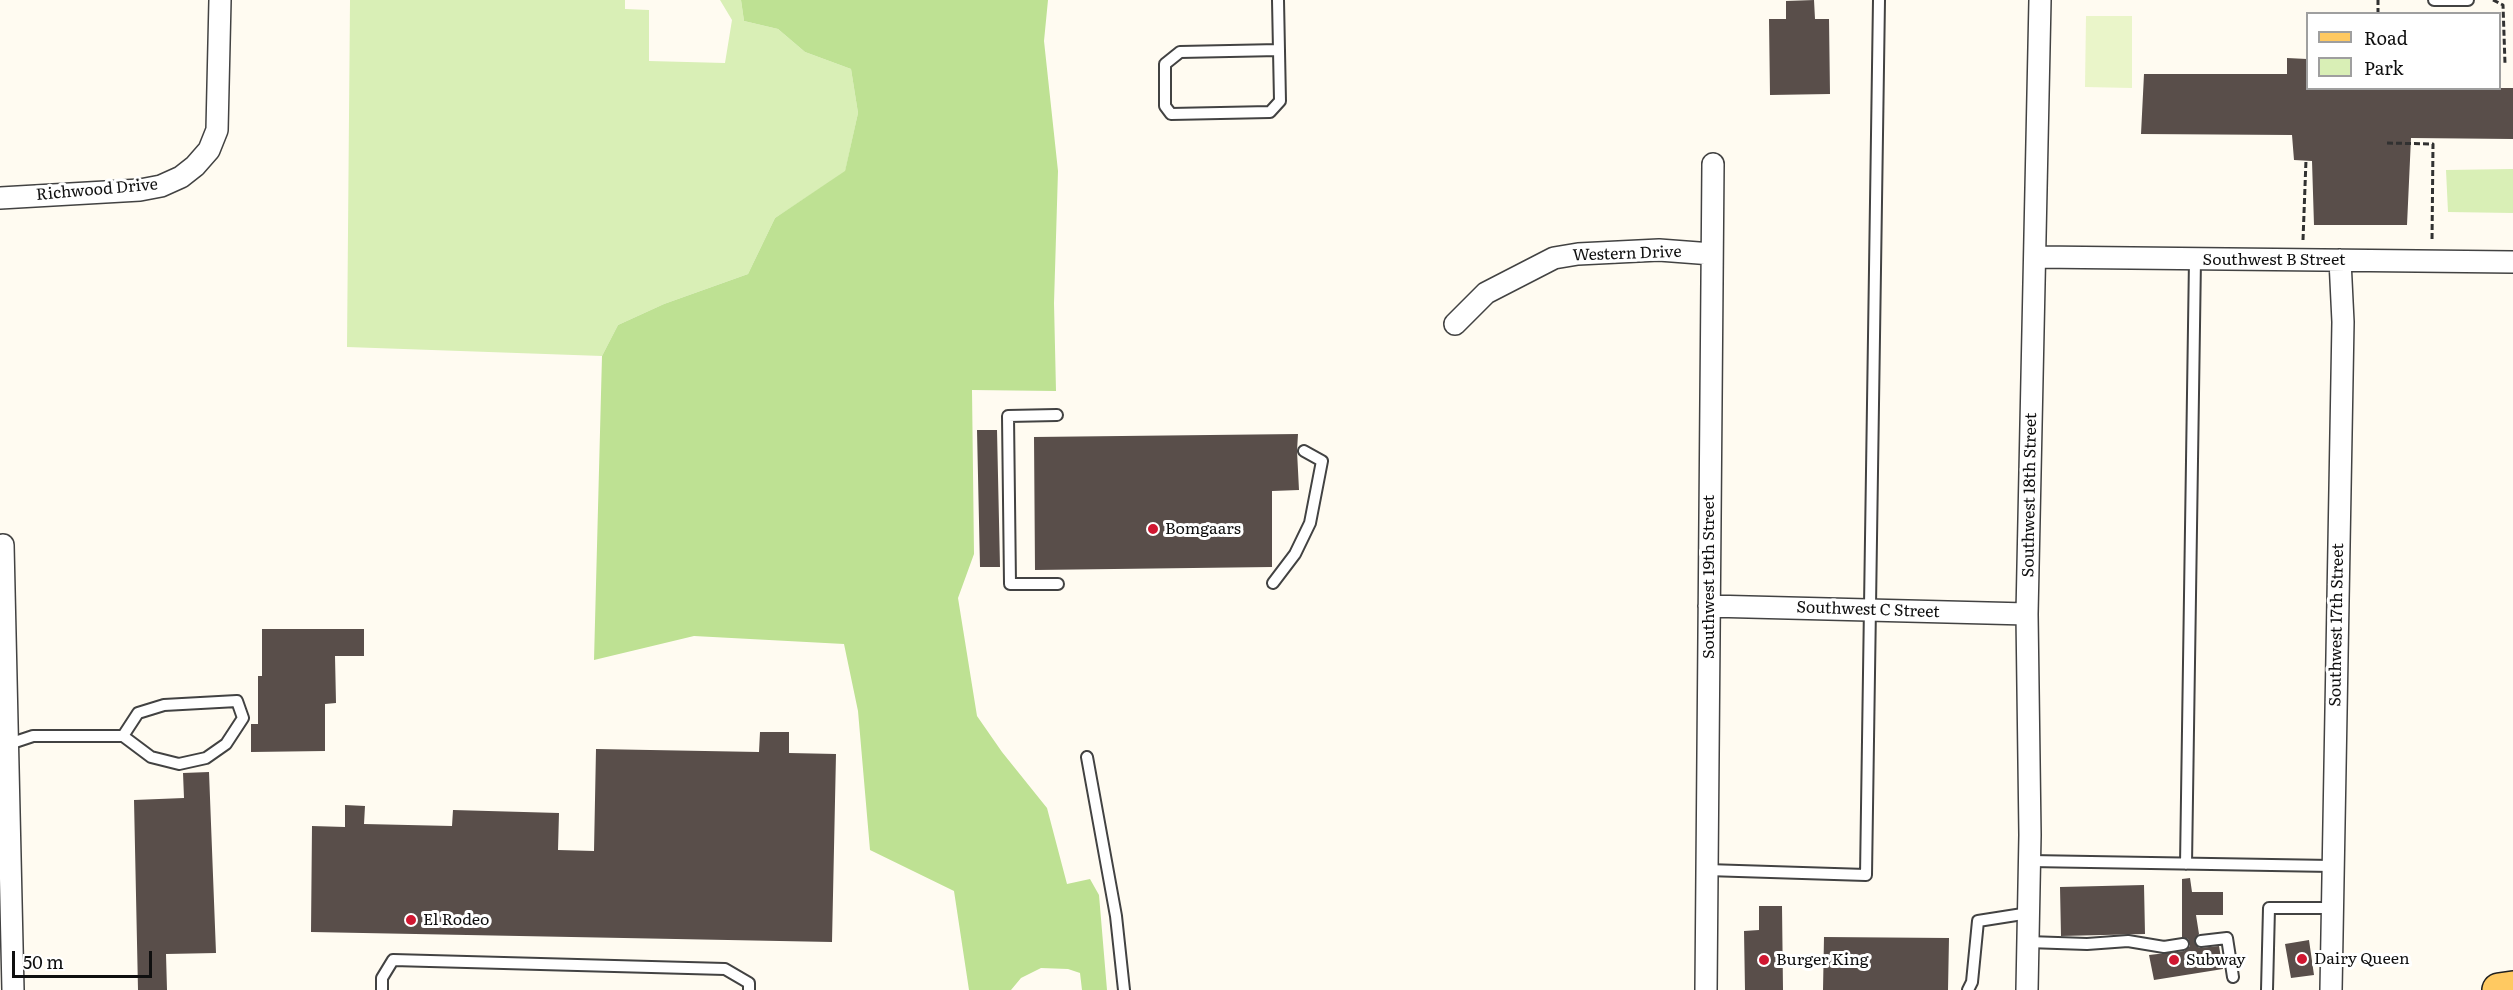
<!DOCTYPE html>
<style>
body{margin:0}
#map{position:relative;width:2513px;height:990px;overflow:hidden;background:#fffbf1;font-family:Literata,serif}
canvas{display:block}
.legend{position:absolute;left:2306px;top:12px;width:195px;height:78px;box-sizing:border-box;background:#fff;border:2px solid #9f9f9f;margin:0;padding:8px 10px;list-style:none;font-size:18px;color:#0f0f0f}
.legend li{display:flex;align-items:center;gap:12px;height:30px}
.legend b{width:30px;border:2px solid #9f9f9f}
.scale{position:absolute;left:12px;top:951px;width:140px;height:27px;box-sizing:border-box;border:3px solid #0f0f0f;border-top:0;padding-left:8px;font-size:18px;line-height:21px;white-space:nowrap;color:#0f0f0f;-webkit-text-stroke:4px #fff;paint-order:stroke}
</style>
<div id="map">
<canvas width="2513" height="990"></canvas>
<ul class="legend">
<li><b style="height:8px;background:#ffc961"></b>Road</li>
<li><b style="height:16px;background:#d9efb6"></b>Park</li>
</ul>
<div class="scale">50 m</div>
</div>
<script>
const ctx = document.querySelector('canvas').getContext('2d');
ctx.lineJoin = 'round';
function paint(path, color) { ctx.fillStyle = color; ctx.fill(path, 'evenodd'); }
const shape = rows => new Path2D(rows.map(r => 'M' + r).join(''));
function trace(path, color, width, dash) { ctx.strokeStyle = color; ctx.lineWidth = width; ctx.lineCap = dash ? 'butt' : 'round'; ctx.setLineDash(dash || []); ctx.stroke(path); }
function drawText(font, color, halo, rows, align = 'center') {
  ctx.font = font + ' Literata,serif'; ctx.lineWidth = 6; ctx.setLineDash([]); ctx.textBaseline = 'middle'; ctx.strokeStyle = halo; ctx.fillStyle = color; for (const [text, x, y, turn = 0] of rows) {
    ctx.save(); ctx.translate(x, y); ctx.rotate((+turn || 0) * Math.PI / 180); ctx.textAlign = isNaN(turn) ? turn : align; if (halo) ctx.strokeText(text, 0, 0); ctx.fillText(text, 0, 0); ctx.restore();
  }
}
paint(shape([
 [350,0,625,0,625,9,649,10,649,61,725,63,732,20,720,0,741,0,744,21,778,29,805,52,851,69,858,113,845,172,775,218,748,274,664,304,618,325,602,356,347,347],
 [2513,169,2513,213,2448,212,2446,170]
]), '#d9efb6');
paint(shape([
 [741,0,1048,0,1044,41,1058,171,1054,303,1056,391,972,390,974,554,958,598,977,716,1002,752,1047,808,1067,884,1090,879,1099,895,1107,990,1082,990,1080,973,1068,969,1041,968,1021,978,1011,990,969,990,954,891,870,850,858,711,844,644,694,636,594,660,602,356,618,325,664,304,748,274,775,218,845,171,858,113,851,69,805,52,778,29,744,21]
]), '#bee193');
paint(shape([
 [2086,16,2132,16,2132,88,2085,87]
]), '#eaf5c9');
paint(shape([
 [1814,0,1815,19,1829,19,1830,94,1770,95,1769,19,1786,19,1786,1],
 [2287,58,2307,59,2307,88,2513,88,2513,139,2411,138,2407,225,2314,225,2312,161,2294,160,2292,135,2141,134,2144,74,2287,74],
 [977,430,997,430,1000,567,980,567],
 [1298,434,1297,451,1299,490,1272,491,1272,567,1035,570,1034,437],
 [262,629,364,629,364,656,335,656,336,703,325,704,325,751,251,752,251,724,258,724,258,676,262,676],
 [760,732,789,732,789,753,836,754,832,942,311,932,312,826,345,827,345,805,365,806,364,824,452,826,453,810,559,813,558,850,594,851,596,749,759,752],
 [209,772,216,953,166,954,167,990,138,990,134,800,184,798,183,773],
 [2190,878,2192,892,2223,892,2223,915,2196,915,2199,934,2194,941,2199,948,2219,946,2223,969,2154,980,2149,955,2184,951,2190,946,2188,939,2182,937,2182,879],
 [2144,885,2145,934,2061,936,2060,887],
 [1759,906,1782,906,1783,990,1745,990,1744,931,1759,930],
 [1824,937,1949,938,1948,990,1823,990],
 [2309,940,2314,975,2291,978,2285,944]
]), '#594e4a');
const service = shape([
 [1278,0,1280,101,1270,112,1171,114,1165,106,1165,64,1180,52,1279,50],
 [2434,0,2468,0],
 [1057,415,1008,416,1010,584,1058,584],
 [1273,583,1295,554,1310,523,1322,461,1304,451],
 [9,744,33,736,123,736,138,713,164,705,237,701,243,718,226,744,206,758,179,764,151,757,123,736],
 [1087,757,1116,916,1124,990],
 [2030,861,2332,866],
 [2186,864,2195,259],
 [1707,870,1866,875,1879,0],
 [2201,941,2227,938,2233,977],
 [2028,942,2087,944,2128,941,2164,947,2183,944],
 [382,990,382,978,393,960,725,969,749,983,749,990],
 [1968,990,1972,982,1978,921,2029,913],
 [2267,990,2269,908,2332,908]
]);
const minor = shape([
 [0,198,140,190,161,186,181,177,195,166,209,150,217,130,220,0],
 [2036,257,2513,262],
 [1455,324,1486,293,1554,258,1578,254,1659,250,1712,254],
 [3,545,13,990],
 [1709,606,2027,614],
 [1706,990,1713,164],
 [2027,990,2030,835,2027,614,2040,0],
 [2331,990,2343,322,2340,260]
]);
const primary = shape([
 [2499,990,2513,988]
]);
trace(service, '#424242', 14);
trace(minor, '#424242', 24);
trace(primary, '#202020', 36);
trace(shape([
 [2493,0,2503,5,2505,64],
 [2378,14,2378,0],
 [2387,143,2433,144,2432,241],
 [2303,240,2306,160]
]), '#313131', 3, [6, 3]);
trace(service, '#fff', 10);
trace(minor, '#fff', 21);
trace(primary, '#ffc961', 33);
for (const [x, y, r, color] of [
 [1153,529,6,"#d01731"],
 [411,920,6,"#d01731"],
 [2302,959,6,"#d01731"],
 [1764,960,6,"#d01731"],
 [2174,960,6,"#d01731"]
]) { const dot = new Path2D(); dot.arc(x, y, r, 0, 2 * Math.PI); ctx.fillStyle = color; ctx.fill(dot); trace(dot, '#fff', 2); }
drawText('16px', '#0f0f0f', '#fff', [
 ["Richwood Drive",97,190,-5],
 ["Western Drive",1627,254,-2],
 ["Southwest B Street",2274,260],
 ["Southwest 18th Street",2030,495,-89],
 ["Southwest 19th Street",1709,577,-90],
 ["Southwest C Street",1868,610,2],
 ["Southwest 17th Street",2337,625,-89]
]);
drawText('16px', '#0f0f0f', '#fff', [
 ["Bomgaars",1165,529],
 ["El Rodeo",423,920],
 ["Dairy Queen",2314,959],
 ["Burger King",1776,960],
 ["Subway",2186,960]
], 'left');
</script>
